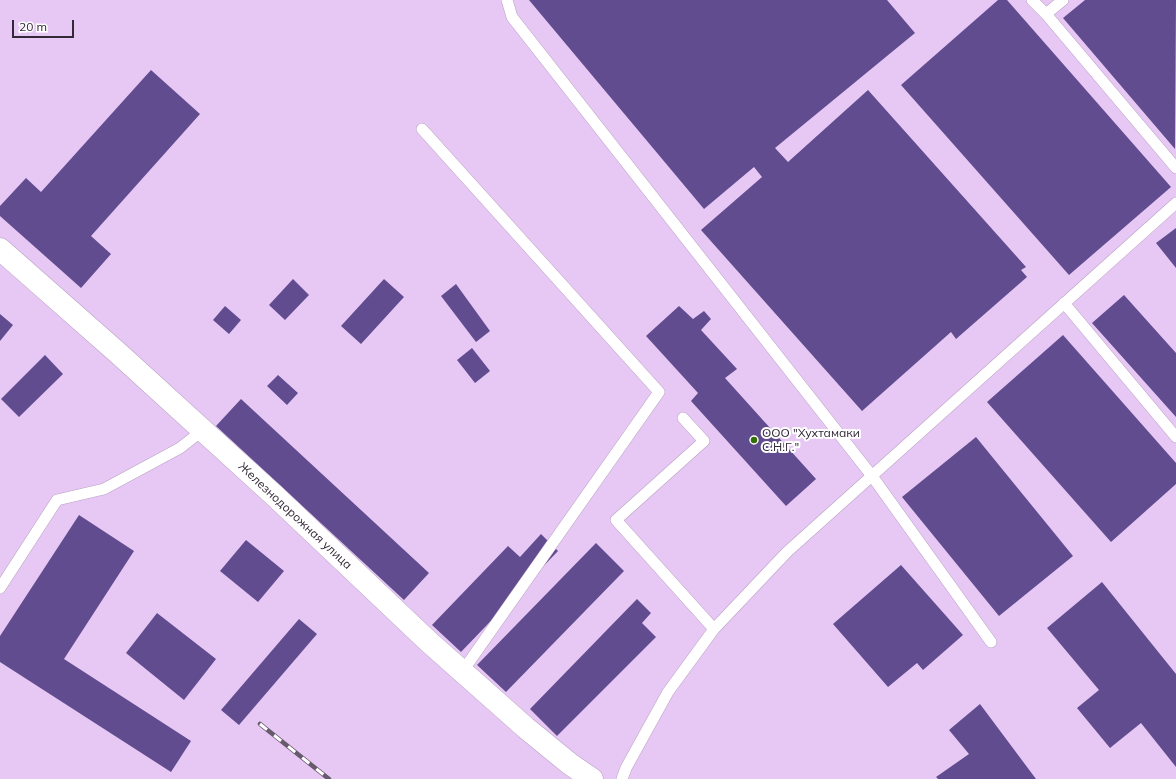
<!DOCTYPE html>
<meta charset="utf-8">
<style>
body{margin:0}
#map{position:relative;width:1176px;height:779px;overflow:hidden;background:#f1d7fc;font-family:Mulish,sans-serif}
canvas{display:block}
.scale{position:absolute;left:12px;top:20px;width:62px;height:18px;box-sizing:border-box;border:2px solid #322836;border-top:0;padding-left:5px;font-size:12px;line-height:14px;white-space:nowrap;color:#322836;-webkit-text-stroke:3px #fff;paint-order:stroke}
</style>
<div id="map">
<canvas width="1176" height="779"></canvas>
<div class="scale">20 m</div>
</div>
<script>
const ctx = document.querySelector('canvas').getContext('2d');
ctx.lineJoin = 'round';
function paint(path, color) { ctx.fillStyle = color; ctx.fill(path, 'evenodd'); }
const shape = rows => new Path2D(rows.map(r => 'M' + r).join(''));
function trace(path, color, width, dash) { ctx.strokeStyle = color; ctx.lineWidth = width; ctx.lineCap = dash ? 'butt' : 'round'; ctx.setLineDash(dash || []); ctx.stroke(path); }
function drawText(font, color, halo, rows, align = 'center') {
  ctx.font = font + ' Mulish,sans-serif'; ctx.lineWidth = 4; ctx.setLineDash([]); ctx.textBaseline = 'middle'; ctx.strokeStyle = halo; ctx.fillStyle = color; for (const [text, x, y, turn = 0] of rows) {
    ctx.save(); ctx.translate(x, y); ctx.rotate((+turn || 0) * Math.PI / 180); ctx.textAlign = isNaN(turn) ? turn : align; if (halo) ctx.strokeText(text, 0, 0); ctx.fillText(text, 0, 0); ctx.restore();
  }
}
paint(shape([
 [0,0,1176,0,1176,779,0,779]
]), '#e7c8f4');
paint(shape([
 [529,0,887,0,915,33,775,148,788,162,868,90,1026,267,1021,270,1027,277,956,339,951,332,862,411,701,230,762,177,754,167,704,209],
 [998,0,1007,0,1171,187,1069,275,901,85],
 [1085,0,1176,0,1175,149,1063,18],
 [151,70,200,114,91,236,111,254,81,288,0,216,0,206,26,178,41,192],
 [1176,228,1176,268,1156,243],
 [293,279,309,295,285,320,269,305],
 [384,279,404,297,361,344,341,326],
 [456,284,490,331,476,342,441,296],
 [1124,295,1176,353,1176,417,1092,323],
 [225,306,241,320,229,334,213,320],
 [679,306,693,319,704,311,711,319,701,330,737,369,725,378,816,479,786,506,691,401,698,393,646,336],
 [0,314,13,325,0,341],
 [1063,335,1176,463,1176,484,1111,542,987,402],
 [472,348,490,371,475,383,457,360],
 [45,355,63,374,19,417,1,399],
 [278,375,298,393,287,405,267,386],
 [241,399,429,573,404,600,216,426],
 [976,437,1073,556,999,616,902,497],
 [79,515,134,551,64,659,191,741,171,772,0,662,0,636],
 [541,534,558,551,461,652,432,625,508,546,520,557],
 [246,540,284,571,258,602,220,571],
 [596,543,624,571,506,692,477,665],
 [901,565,963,635,923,670,917,663,888,687,833,624],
 [1102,582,1176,674,1176,767,1141,723,1110,748,1077,708,1099,690,1047,628],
 [637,599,651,613,642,623,656,637,557,736,530,709],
 [157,613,216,659,184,700,126,653],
 [299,619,317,634,239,725,221,710],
 [980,704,1036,779,938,779,936,777,969,754,949,730]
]), '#614c90');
const service = shape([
 [507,0,512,17,872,476,991,642],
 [1032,0,1046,14,1063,0],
 [1046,14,1176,168],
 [422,129,659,392,462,672],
 [1064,303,1176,437],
 [683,418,704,441,616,520,714,629],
 [0,588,57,500,104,489,180,448,203,430],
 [622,779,626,768,668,692,714,629,787,552,1176,203]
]);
const minor = shape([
 [0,249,118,353,275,496,429,642,526,728,570,764,592,779]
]);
trace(service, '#b9a0c3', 12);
trace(minor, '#b9a0c3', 23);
trace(service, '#fff', 11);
trace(minor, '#fff', 22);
const rail = shape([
 [260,724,329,779]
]);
trace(rail, '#685a6e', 4.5);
trace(rail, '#fff', 3, [9]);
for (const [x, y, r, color] of [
 [754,440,4,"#337003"]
]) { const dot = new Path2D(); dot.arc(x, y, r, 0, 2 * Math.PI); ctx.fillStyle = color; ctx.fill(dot); trace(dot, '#fff', 1.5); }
drawText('12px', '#322836', '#fff', [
 ["ООО \"Хухтамаки",762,433],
 ["С.Н.Г.\"",762,447]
], 'left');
drawText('12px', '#322836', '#fff', [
 ["Железнодорожная улица",295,516,43]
]);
</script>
